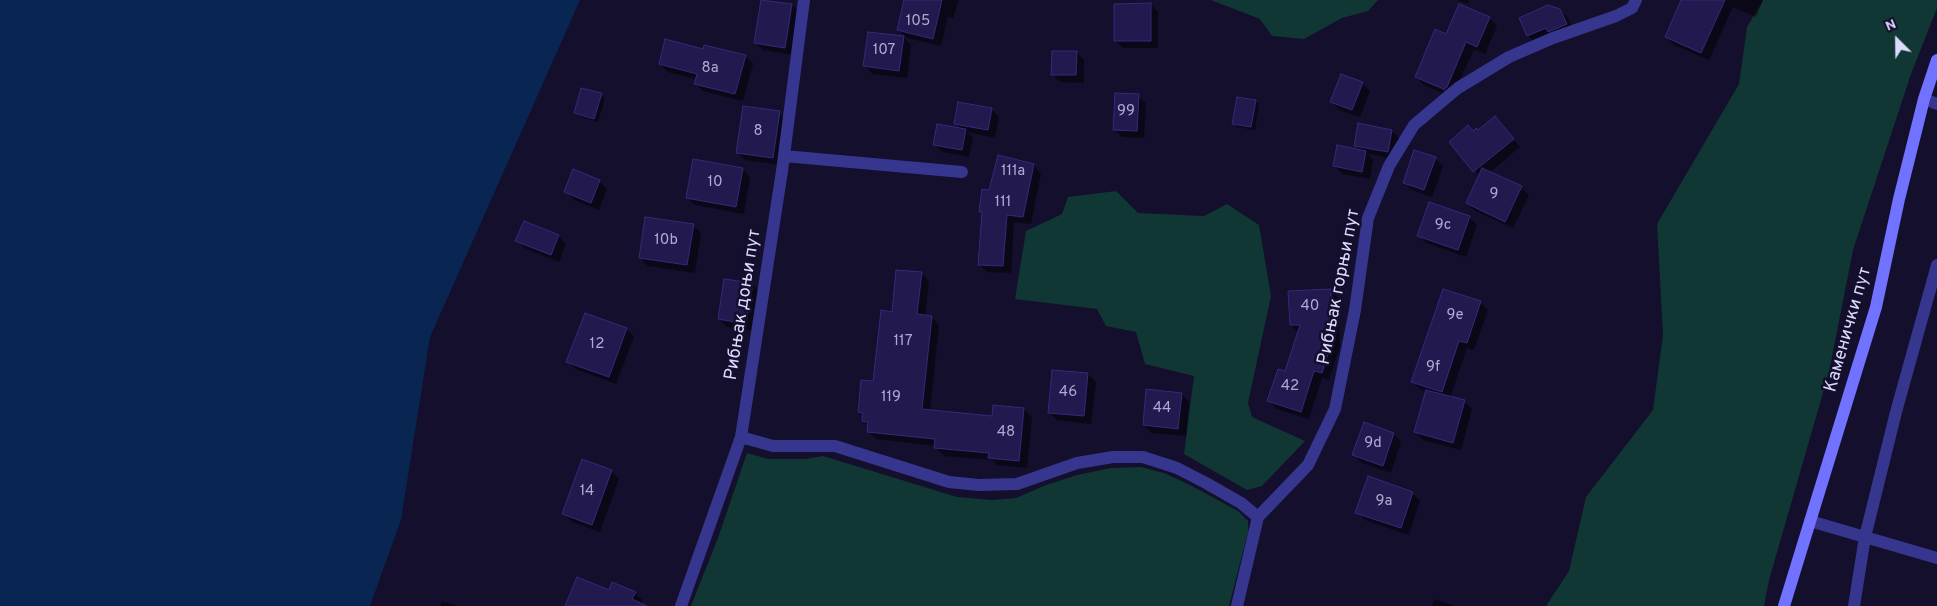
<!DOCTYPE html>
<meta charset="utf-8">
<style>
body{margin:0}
#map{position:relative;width:1937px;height:606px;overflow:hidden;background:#130f2c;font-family:Overpass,sans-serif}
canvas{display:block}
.north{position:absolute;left:1872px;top:15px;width:50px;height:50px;-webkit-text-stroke:4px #130f2c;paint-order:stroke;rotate:337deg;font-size:14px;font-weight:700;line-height:20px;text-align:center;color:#dddaff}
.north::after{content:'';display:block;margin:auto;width:18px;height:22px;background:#dddaff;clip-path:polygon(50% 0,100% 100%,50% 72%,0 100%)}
</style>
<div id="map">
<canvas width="1937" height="606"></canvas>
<div class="north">N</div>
</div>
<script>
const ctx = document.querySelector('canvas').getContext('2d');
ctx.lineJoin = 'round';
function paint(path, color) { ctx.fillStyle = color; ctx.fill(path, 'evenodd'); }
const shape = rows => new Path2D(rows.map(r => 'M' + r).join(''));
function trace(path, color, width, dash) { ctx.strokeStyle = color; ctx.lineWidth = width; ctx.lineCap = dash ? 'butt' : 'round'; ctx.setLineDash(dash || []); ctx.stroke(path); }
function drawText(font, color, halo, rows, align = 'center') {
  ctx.font = font + ' Overpass,sans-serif'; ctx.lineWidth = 5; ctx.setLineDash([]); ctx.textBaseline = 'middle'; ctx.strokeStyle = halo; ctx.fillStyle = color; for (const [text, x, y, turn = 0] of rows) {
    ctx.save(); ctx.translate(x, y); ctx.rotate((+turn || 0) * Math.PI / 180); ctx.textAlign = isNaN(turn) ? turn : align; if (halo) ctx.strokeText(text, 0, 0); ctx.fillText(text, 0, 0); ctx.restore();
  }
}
paint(shape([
 [1211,0,1378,0,1368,11,1342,18,1304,39,1272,36,1260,19],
 [1763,0,1937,0,1937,8,1911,74,1853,250,1829,372,1769,580,1764,606,1546,606,1569,571,1586,497,1653,410,1663,335,1657,224,1739,84,1747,27],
 [1116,191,1138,213,1204,216,1227,204,1259,225,1271,296,1248,403,1252,417,1305,441,1262,486,1247,490,1184,454,1194,376,1145,364,1136,332,1106,326,1097,309,1015,299,1026,231,1062,214,1068,197],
 [747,453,768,459,805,459,823,456,957,497,992,500,1016,498,1046,485,1077,475,1111,468,1141,467,1164,473,1192,486,1238,511,1248,521,1248,532,1229,606,691,606,718,538]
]), '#113734');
paint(shape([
 [0,0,580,0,430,337,401,520,370,606,0,606]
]), '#082651');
paint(shape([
 [910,0,959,0,953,18,948,16,941,46,903,37,906,37,898,30],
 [1457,0,1469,0,1468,4],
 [1705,0,1763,0,1756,17,1733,7,1709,60,1674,45,1666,37],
 [1150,4,1158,12,1158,48,1123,48,1115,41],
 [792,5,800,13,793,55,763,50,755,42],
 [1560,10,1568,18,1574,32,1535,43,1528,36],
 [1489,18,1497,26,1485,54,1474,49,1452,97,1424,85,1416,77,1447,35],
 [1424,80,1450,91,1449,93,1424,82],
 [903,37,911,45,907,78,873,74,865,66],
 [704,50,745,56,753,64,743,101,703,91,695,83,696,79,668,72,660,64],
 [1076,52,1084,60,1084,83,1060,82,1053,75],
 [1362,83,1370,91,1360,117,1339,110,1332,102],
 [601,95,605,98,598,122,579,116,575,113],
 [1138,96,1146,103,1144,138,1122,137,1114,130],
 [1255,101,1259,104,1255,130,1237,127,1234,123],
 [991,109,999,117,995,138,967,132,973,138,969,157,942,152,934,144,961,129,955,124],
 [779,113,787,120,780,165,745,160,737,152],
 [1502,125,1520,147,1489,173,1521,188,1529,195,1513,228,1475,211,1467,203,1480,177,1450,142,1473,132],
 [1392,131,1400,139,1395,159,1368,154,1373,160,1370,179,1343,174,1335,166,1361,151,1355,146],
 [1435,158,1443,166,1432,197,1412,190,1404,183],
 [1033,165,1041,173,1031,224,1014,222,1011,273,987,272,979,264,983,214,981,212,990,192],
 [743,169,750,177,744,214,695,205,687,197],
 [599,181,607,189,599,210,574,200,566,192],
 [1469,217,1477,225,1466,257,1426,243,1419,235],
 [524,222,559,236,566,244,559,262,524,248,517,240],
 [693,225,701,233,695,273,648,266,640,258],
 [921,273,929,281,925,317,931,317,939,325,930,411,993,417,1024,409,1032,417,1027,468,997,465,993,460,944,456,936,448,936,446,876,439,868,431,869,426,864,421,864,416,859,412,874,383,893,313],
 [752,284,760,292,754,331,727,327,719,319],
 [1330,290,1338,298,1340,346,1329,380,1322,378,1309,419,1277,409,1269,401,1286,373,1299,333,1291,325],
 [1480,302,1488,310,1474,350,1467,348,1450,398,1464,401,1472,409,1461,450,1423,440,1416,432,1427,392,1420,389,1412,382],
 [626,329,634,337,616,384,576,369,568,361],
 [1088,374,1096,382,1091,424,1057,420,1049,413],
 [1182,394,1189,402,1186,436,1152,433,1144,425],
 [1394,434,1401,442,1391,473,1362,463,1354,455],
 [611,471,619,479,600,532,572,522,564,514],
 [1412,493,1420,501,1409,535,1365,520,1357,512],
 [610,592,635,593,643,601,640,606,566,606],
 [1434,599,1455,606,1432,606],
 [442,601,456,606,440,606]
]), '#0007');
const building = shape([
 [761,0,792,4,785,48,754,43,761,0],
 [904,0,942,0,933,39,897,30,904,0],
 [1681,0,1725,0,1701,53,1665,37,1681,0],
 [1151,3,1151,41,1114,41,1114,4,1151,3],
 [1459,4,1490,17,1477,47,1466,42,1447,87,1444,89,1415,77,1435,29,1446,34,1459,4],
 [1548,5,1560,9,1567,24,1548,32,1546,28,1527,36,1519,18,1548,5],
 [868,32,904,36,899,71,863,66,868,32],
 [665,39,703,49,704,45,746,55,735,94,694,84,697,74,659,64,665,39],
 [1052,51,1077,51,1076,75,1051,75,1052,51],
 [1341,74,1363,82,1352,110,1330,102,1341,74],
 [581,88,602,93,594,119,574,113,581,88],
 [1115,93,1139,94,1137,131,1113,130,1115,93],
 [1237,97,1256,100,1251,127,1232,124,1237,97],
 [958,102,992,108,988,130,954,124,958,102],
 [743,106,780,111,773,158,736,153,743,106],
 [1495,116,1514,139,1473,172,1449,142,1468,125,1473,131,1476,128,1478,130,1495,116],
 [1358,123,1392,130,1388,152,1354,146,1358,123],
 [937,124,966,129,962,150,933,145,937,124],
 [1337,145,1366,151,1362,172,1333,166,1337,145],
 [1414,150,1436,157,1424,190,1403,183,1414,150],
 [998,155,1034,164,1023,217,1007,215,1003,266,978,265,982,212,979,212,982,189,989,190,998,155],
 [693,159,743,168,736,207,686,198,693,159],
 [1482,168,1522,186,1505,222,1466,203,1482,168],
 [573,169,600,180,591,203,564,192,573,169],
 [1429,202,1470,216,1458,250,1417,236,1429,202],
 [645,217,694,224,687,265,639,258,645,217],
 [524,221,559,235,551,255,515,241,524,221],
 [896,270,922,272,917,314,932,316,922,409,992,416,993,405,1024,408,1019,461,988,458,989,453,934,448,935,439,867,432,868,422,862,421,863,413,858,412,861,380,873,381,881,310,892,312,896,270],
 [724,279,753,283,746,324,718,319,724,279],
 [1331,289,1333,338,1322,373,1314,371,1301,412,1267,401,1278,369,1285,371,1300,325,1290,325,1288,291,1331,289],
 [1443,289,1481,301,1467,343,1459,341,1442,392,1411,382,1443,289],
 [585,313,627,328,609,377,566,362,585,313],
 [1052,370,1088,373,1084,416,1048,413,1052,370],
 [1146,389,1182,393,1178,429,1143,425,1146,389],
 [1426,390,1465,400,1453,443,1414,432,1426,390],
 [1364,422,1394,433,1383,466,1352,455,1364,422],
 [582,459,612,470,592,525,562,514,582,459],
 [1368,476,1413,492,1401,528,1355,513,1368,476],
 [577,577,609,590,612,582,636,592,632,599,647,606,565,606,577,577]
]);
paint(building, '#22194e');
trace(building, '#37297c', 1);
trace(shape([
 [1810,521,1937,558],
 [1854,606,1865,537,1896,412,1937,265]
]), '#36368f', 12);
trace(shape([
 [1924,99,1937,104],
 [784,156,962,172],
 [741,437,773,446,835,446,949,482,979,485,1017,484,1077,463,1113,457,1143,457,1177,468,1206,483,1241,503,1258,517],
 [681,606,741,437,782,171,804,0],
 [1237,606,1258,517,1308,465,1335,409,1355,310,1368,218,1389,166,1414,125,1458,88,1509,57,1553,38,1616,16,1632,8,1636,0]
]), '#36368f', 12);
trace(shape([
 [1784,606,1876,307,1899,199,1924,99,1937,60]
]), '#7172ff', 12);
drawText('15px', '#aeaad3', null, [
 ["105",918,22],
 ["107",884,51],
 ["8a",710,69],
 ["99",1126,112],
 ["8",758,132],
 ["111a",1013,172],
 ["10",715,183],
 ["9",1494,195],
 ["111",1003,203],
 ["9c",1443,226],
 ["10b",666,241],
 ["40",1310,307],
 ["9e",1455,316],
 ["117",903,342],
 ["12",597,345],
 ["9f",1433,368],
 ["42",1290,387],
 ["46",1068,393],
 ["119",891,398],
 ["44",1162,409],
 ["48",1006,433],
 ["9d",1373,444],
 ["14",587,492],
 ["9a",1384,502]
]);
drawText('18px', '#dddaff', '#130f2c', [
 ["Рибњак горњи пут",1340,287,-79],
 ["Рибњак доњи пут",744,305,-81],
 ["Каменички пут",1849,330,-74]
]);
</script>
